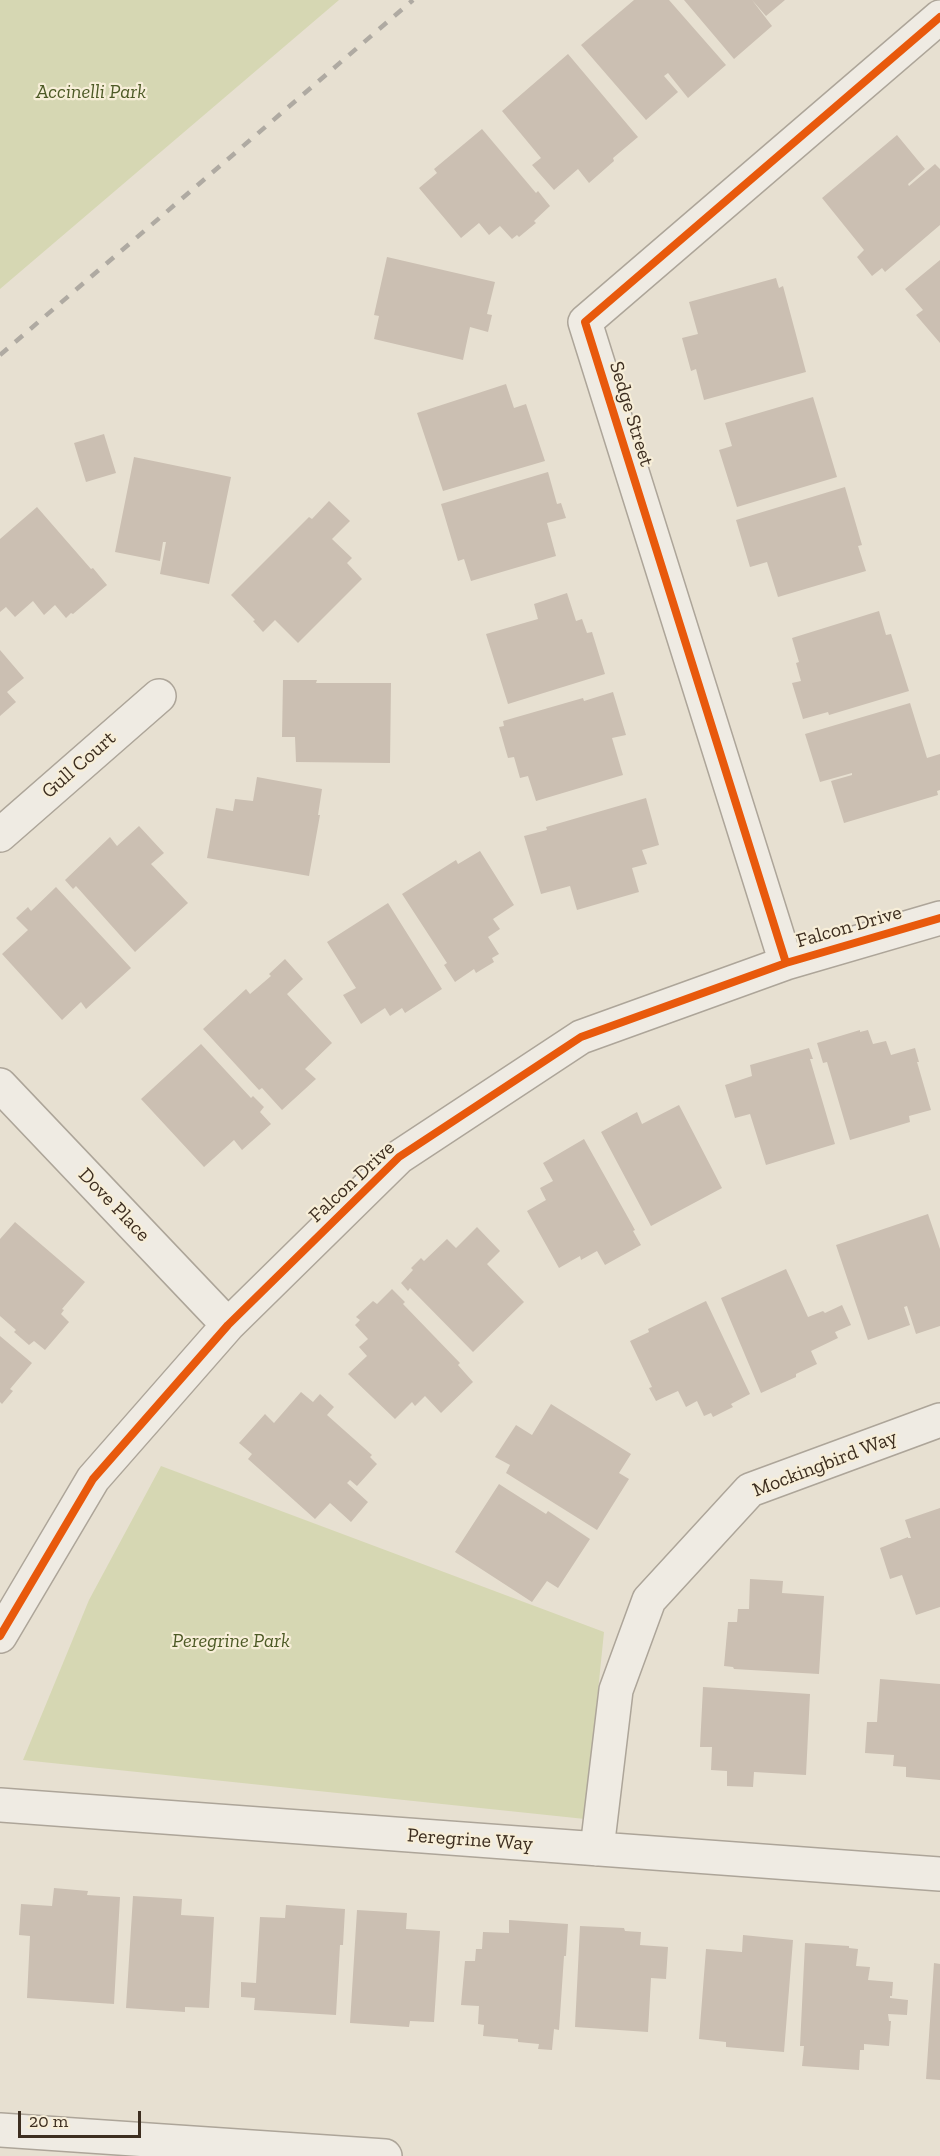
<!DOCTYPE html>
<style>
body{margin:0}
#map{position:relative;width:940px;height:2156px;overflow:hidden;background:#e7e0d1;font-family:"Zilla Slab",serif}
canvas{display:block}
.scale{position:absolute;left:18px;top:2111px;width:123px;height:27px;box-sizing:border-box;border:3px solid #3d2e20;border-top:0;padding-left:8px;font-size:18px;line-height:21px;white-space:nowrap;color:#3d2e20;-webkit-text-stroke:4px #f7eed8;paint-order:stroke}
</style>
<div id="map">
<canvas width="940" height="2156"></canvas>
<div class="scale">20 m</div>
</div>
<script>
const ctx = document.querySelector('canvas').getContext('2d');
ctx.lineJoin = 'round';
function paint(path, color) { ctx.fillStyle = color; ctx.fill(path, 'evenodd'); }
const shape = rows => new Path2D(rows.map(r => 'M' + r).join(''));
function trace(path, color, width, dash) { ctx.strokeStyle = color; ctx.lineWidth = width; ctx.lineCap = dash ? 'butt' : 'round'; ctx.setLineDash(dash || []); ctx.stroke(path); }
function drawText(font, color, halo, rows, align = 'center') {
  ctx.font = font + ' "Zilla Slab",serif'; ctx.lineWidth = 4.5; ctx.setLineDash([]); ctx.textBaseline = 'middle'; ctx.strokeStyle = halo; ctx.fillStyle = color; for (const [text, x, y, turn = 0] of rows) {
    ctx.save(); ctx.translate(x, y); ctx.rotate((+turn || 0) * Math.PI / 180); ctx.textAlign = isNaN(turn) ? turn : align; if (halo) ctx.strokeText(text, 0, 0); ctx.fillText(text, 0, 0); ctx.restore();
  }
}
paint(shape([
 [0,0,339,0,0,289],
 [161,1466,604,1632,585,1819,23,1760,89,1600]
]), '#d6d7b3');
paint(shape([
 [634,0,669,0,726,65,688,98,668,73,664,76,678,92,646,120,581,45],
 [684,0,785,0,766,16,752,0,772,26,734,59],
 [568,54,638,137,613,158,614,161,589,183,578,169,554,190,532,165,541,158,502,111],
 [482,129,536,193,538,191,550,206,534,221,536,223,519,237,517,235,512,239,500,226,489,235,479,223,461,238,419,188,437,173,434,169],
 [897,135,925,169,908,184,909,186,935,164,940,169,940,225,885,272,882,268,872,276,857,257,864,250,822,198],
 [387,257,495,282,487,314,492,315,488,332,470,327,463,360,374,339,379,316,374,315],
 [940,260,940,343,916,315,923,310,905,289],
 [776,278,779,288,783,286,806,372,704,400,696,369,691,371,682,338,698,334,689,302],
 [506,384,514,408,526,404,545,461,443,491,417,413],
 [813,397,837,477,737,507,719,450,732,446,725,423],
 [104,434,116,473,86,482,74,443],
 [134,457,231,477,209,584,160,574,166,542,163,542,160,561,115,552],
 [548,472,557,504,561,503,566,518,547,523,556,556,471,581,464,559,458,561,441,504],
 [845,487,862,545,858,546,866,571,778,597,767,562,750,567,736,520],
 [329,501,350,521,332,539,352,558,347,563,362,579,298,643,275,620,263,632,253,621,255,620,231,595,309,517,312,519],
 [37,507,91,569,93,568,107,585,73,614,71,613,66,618,55,605,44,615,33,601,15,617,6,607,0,612,0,539],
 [567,593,576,621,582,619,587,633,592,632,605,674,508,704,486,634,538,619,534,604],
 [879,611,886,635,891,634,909,691,829,715,828,712,803,719,792,683,801,681,796,663,799,662,792,638],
 [0,650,24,678,7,692,16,702,0,716],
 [283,680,317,680,316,683,391,683,390,763,296,762,295,737,282,737],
 [613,692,626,735,612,738,623,775,536,801,528,776,520,778,514,757,508,758,499,727,504,726,503,721,583,698,584,701],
 [910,703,927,758,940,754,940,790,937,791,938,795,844,823,831,781,852,775,852,773,820,782,805,734],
 [257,777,322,789,318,815,320,815,309,876,207,858,216,808,233,811,235,799,253,801],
 [646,798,659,845,642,850,647,864,632,868,639,892,577,910,570,886,541,894,524,836,547,830,546,827],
 [139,826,164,853,151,864,188,903,135,952,76,886,73,889,65,880,110,837,117,846],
 [480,851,514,905,493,919,500,929,488,937,499,954,492,958,494,962,476,973,474,969,455,982,444,965,447,963,402,894,456,860,458,864],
 [56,887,131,968,86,1009,81,1002,62,1020,2,954,28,930,16,918,28,907,31,911],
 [388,903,442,989,405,1013,402,1008,390,1016,385,1008,361,1024,343,995,356,988,327,942],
 [285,959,303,979,287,994,332,1043,305,1069,316,1079,282,1110,262,1088,259,1090,203,1029,246,989,250,994,271,976,269,974],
 [860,1030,860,1032,868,1030,873,1044,886,1041,891,1055,915,1048,919,1062,917,1062,931,1110,909,1116,910,1122,850,1140,827,1062,823,1063,817,1043],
 [201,1044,251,1098,253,1096,264,1107,260,1112,271,1124,242,1150,234,1140,204,1167,141,1099],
 [809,1048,813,1059,810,1059,835,1144,766,1165,750,1114,735,1118,725,1085,752,1076,750,1065],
 [679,1105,722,1188,651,1226,601,1132,637,1112,642,1124],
 [584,1139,635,1230,633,1231,641,1245,605,1265,597,1251,581,1260,580,1256,559,1268,527,1211,546,1200,540,1188,553,1181,543,1163],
 [928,1214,940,1249,940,1326,916,1334,907,1306,904,1307,910,1325,868,1340,836,1245],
 [15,1222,85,1282,62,1309,64,1310,61,1314,69,1322,45,1350,34,1341,29,1345,14,1332,16,1330,0,1316,0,1239],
 [477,1227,500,1251,487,1264,524,1302,473,1352,410,1288,408,1291,401,1283,413,1270,411,1268,421,1258,424,1261,447,1239,456,1248],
 [786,1269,808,1317,823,1311,825,1313,842,1305,851,1325,835,1332,838,1338,811,1351,817,1364,796,1374,796,1377,761,1393,721,1298],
 [392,1289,405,1302,403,1304,460,1363,458,1365,473,1382,441,1413,425,1396,415,1406,412,1402,395,1419,348,1374,367,1356,359,1347,368,1339,355,1325,360,1320,356,1317,373,1301,377,1304],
 [706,1301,750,1394,731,1404,733,1407,713,1417,711,1413,704,1416,697,1401,686,1407,678,1391,656,1401,649,1388,652,1387,630,1341,649,1332,648,1329],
 [0,1336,32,1363,10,1389,13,1391,2,1404,0,1402],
 [301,1392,313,1402,320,1394,334,1407,327,1415,372,1455,370,1457,377,1464,357,1486,350,1480,347,1483,368,1502,351,1522,330,1503,315,1519,248,1459,252,1454,239,1443,265,1414,274,1423],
 [551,1404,631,1454,619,1473,629,1479,597,1530,506,1473,510,1465,495,1457,516,1425,532,1435],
 [499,1484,546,1514,548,1511,590,1539,558,1588,547,1581,532,1602,455,1552],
 [940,1508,940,1607,916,1615,902,1575,890,1579,880,1548,908,1537,908,1538,911,1538,905,1520],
 [750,1579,783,1581,782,1593,824,1596,819,1674,734,1669,733,1667,724,1666,728,1622,737,1622,738,1609,749,1609],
 [880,1679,940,1684,940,1780,906,1777,906,1767,893,1766,894,1755,865,1753,867,1722,877,1722],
 [703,1687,810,1694,806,1775,754,1772,753,1787,727,1786,727,1771,711,1770,712,1747,700,1747],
 [54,1888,88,1891,87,1895,120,1897,114,2004,27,1998,30,1936,19,1935,21,1904,52,1906],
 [133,1896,182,1899,181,1915,214,1917,209,2008,185,2007,185,2012,126,2008],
 [286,1905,345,1909,343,1945,340,1945,336,2015,254,2010,255,1998,241,1997,241,1982,256,1983,260,1917,285,1918],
 [357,1910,407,1913,406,1929,440,1931,434,2022,410,2021,409,2027,350,2023],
 [509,1920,568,1924,566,1956,564,1956,559,2030,554,2029,552,2050,538,2049,539,2044,518,2042,518,2039,483,2036,484,2025,478,2024,479,2006,461,2005,465,1961,475,1961,476,1949,482,1949,483,1932,509,1933],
 [580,1926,624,1928,625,1931,641,1932,640,1945,668,1947,666,1979,651,1978,648,2032,575,2027],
 [743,1935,793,1940,784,2052,726,2047,726,2042,699,2039,706,1949,742,1952],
 [805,1943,849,1946,849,1948,858,1949,856,1966,870,1967,868,1980,893,1982,892,1996,890,1996,890,1998,908,2000,907,2015,888,2014,889,2021,891,2021,889,2046,864,2044,864,2050,860,2050,859,2070,802,2066,804,2046,800,2046],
 [934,1963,940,1964,940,2080,926,2079]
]), '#cbbfb2');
const minor = shape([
 [0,835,159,696],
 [786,963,585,322,940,17],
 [0,1085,228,1325],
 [0,1636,93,1479,228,1325,399,1157,581,1037,786,963,940,918],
 [0,1805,940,1874],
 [597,1849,616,1690,649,1600,750,1490,940,1420]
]);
const tertiary = shape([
 [0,2130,385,2156]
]);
trace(minor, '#ada599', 36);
trace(tertiary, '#ada599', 36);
trace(minor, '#efebe3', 33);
trace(tertiary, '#efebe3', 33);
trace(shape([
 [0,355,413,0]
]), '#afaaa2', 4.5, [10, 10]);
trace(shape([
 [786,963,585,322,940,17],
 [0,1636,93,1479,228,1325,399,1157,581,1037,786,963,940,918]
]), '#e8590c', 8);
drawText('italic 20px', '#4d5a26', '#f7eed8', [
 ["Accinelli Park",91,92],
 ["Peregrine Park",231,1641]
]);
drawText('20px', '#3d2e20', '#f7eed8', [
 ["Sedge Street",631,414,73],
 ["Gull Court",79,765,-41],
 ["Falcon Drive",849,927,-16],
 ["Falcon Drive",352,1182,-43],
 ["Dove Place",114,1205,46],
 ["Mockingbird Way",825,1464,-21],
 ["Peregrine Way",470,1840,4]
]);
</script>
